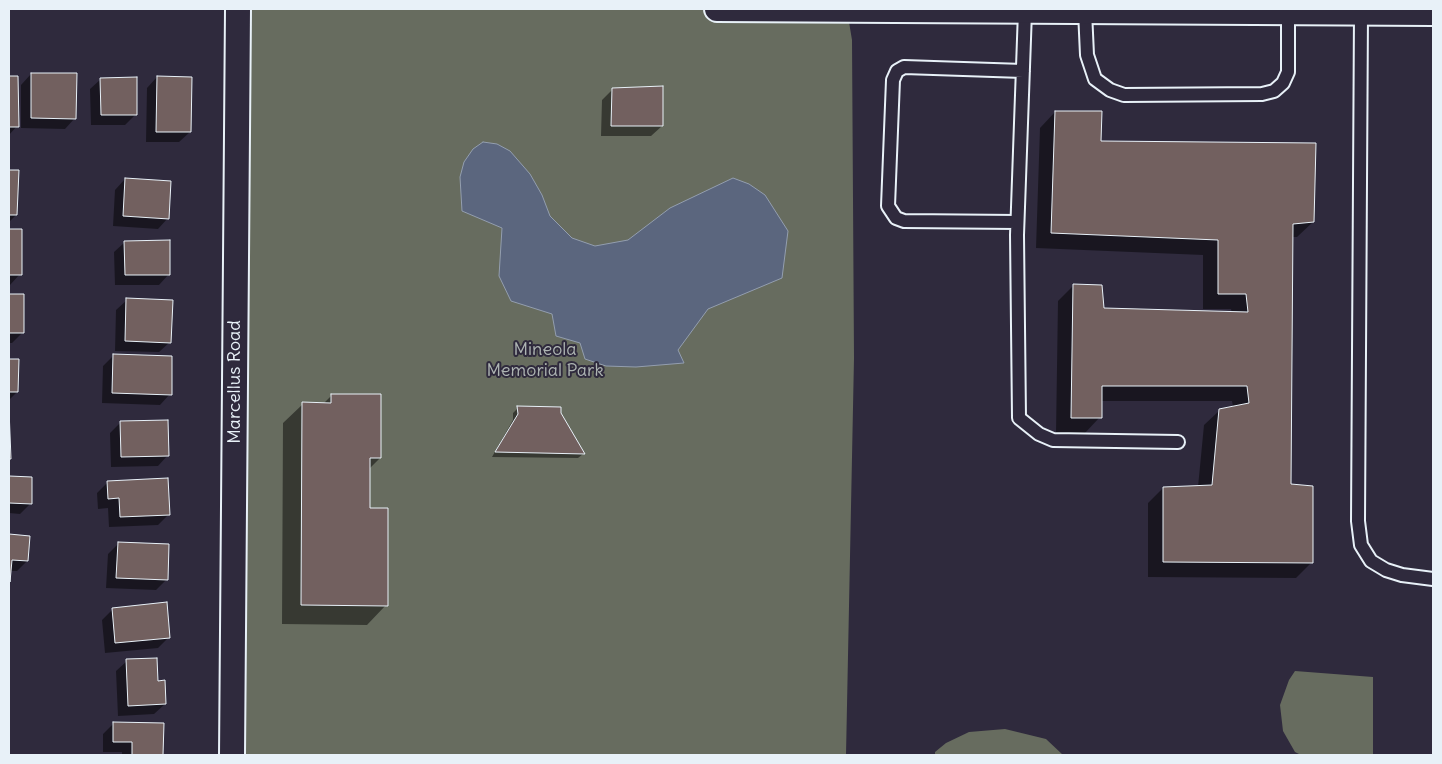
<!DOCTYPE html>
<style>
body{margin:0}
#map{position:relative;width:1442px;height:764px;overflow:hidden;background:#2f2a3d;font-family:Delius,sans-serif}
canvas{display:block}
.frame{position:absolute;inset:0;border:10px solid #e8f1f8;pointer-events:none}
</style>
<div id="map">
<canvas width="1442" height="764"></canvas>
<div class="frame"></div>
</div>
<script>
const ctx = document.querySelector('canvas').getContext('2d');
ctx.lineJoin = 'round';
function paint(path, color) { ctx.fillStyle = color; ctx.fill(path, 'evenodd'); }
const shape = rows => new Path2D(rows.map(r => 'M' + r).join(''));
function trace(path, color, width, dash) { ctx.strokeStyle = color; ctx.lineWidth = width; ctx.lineCap = dash ? 'butt' : 'round'; ctx.setLineDash(dash || []); ctx.stroke(path); }
function drawText(font, color, halo, rows, align = 'center') {
  ctx.font = font + ' Delius,sans-serif'; ctx.lineWidth = 4; ctx.setLineDash([]); ctx.textBaseline = 'middle'; ctx.strokeStyle = halo; ctx.fillStyle = color; for (const [text, x, y, turn = 0] of rows) {
    ctx.save(); ctx.translate(x, y); ctx.rotate((+turn || 0) * Math.PI / 180); ctx.textAlign = isNaN(turn) ? turn : align; if (halo) ctx.strokeText(text, 0, 0); ctx.fillText(text, 0, 0); ctx.restore();
  }
}
paint(shape([
 [238,9,847,10,852,40,854,358,846,755,232,755],
 [1295,671,1373,677,1373,755,1301,755,1295,752,1283,731,1280,705,1289,680],
 [1005,729,1046,739,1063,755,935,755,935,752,946,743,969,732]
]), '#676c5f');
const water = shape([
 [483,142,497,144,510,151,530,174,542,195,550,216,572,238,595,246,628,240,670,208,733,178,749,184,765,195,788,231,782,278,708,309,678,350,684,363,636,367,606,366,585,359,580,343,556,336,552,314,511,301,499,276,502,228,462,211,460,177,464,162,473,149,483,142]
]);
paint(water, '#5b667e');
trace(water, '#939eaf', 1);
paint(shape([
 [31,74,75,118,65,129,21,128,21,85],
 [9,77,17,77,17,126,9,135],
 [157,77,190,132,179,142,146,142,147,88],
 [101,79,136,114,125,125,91,125,90,89],
 [613,89,662,126,651,136,601,136,602,100],
 [1055,112,1100,142,1313,222,1297,237,1291,237,1290,485,1312,562,1296,578,1148,577,1148,503,1163,488,1198,487,1204,425,1220,410,1233,407,1232,401,1101,401,1100,417,1085,433,1056,433,1058,301,1074,285,1102,309,1232,313,1231,309,1203,309,1203,255,1036,248,1040,128],
 [9,171,18,172,16,215,9,222],
 [125,179,168,218,158,229,113,226,115,190],
 [9,231,20,231,20,274,10,285],
 [125,242,169,274,159,285,115,285,114,252],
 [9,296,23,296,22,333,12,343,9,343],
 [127,300,170,342,159,352,115,351,116,310],
 [113,356,170,394,160,405,102,403,103,366],
 [9,360,18,361,17,392,9,400],
 [332,395,380,458,369,469,369,509,386,605,367,625,282,624,283,423,303,404,323,404],
 [518,408,560,413,583,454,578,458,492,457,513,420,513,413],
 [121,422,168,455,158,466,111,467,110,433],
 [9,477,31,478,31,503,20,514,9,513],
 [108,482,168,515,158,525,109,527,108,508,98,509,97,493],
 [9,535,29,537,27,561,17,571,10,571,9,582],
 [118,544,167,579,156,590,106,588,108,554],
 [113,609,169,637,158,648,105,653,102,620],
 [127,661,156,682,165,704,154,714,118,716,116,671],
 [113,724,162,724,162,755,122,755,122,752,103,752,103,734]
]), '#0007');
const building = shape([
 [31,73,77,73,76,119,31,118,31,73],
 [9,76,18,76,19,127,9,127,9,76],
 [157,76,192,77,191,132,156,132,157,76],
 [137,77,137,115,101,115,100,78,137,77],
 [663,86,663,126,611,126,612,88,663,86],
 [1055,111,1102,111,1101,141,1316,143,1314,222,1293,224,1291,484,1313,486,1313,563,1163,562,1163,487,1212,485,1219,409,1249,403,1247,386,1102,386,1102,418,1071,418,1073,284,1102,285,1104,308,1248,312,1246,294,1218,294,1218,240,1051,233,1055,111],
 [9,170,19,170,17,215,9,215,9,170],
 [125,178,171,181,169,219,123,216,125,178],
 [9,229,22,229,22,275,9,275,9,229],
 [170,240,170,275,125,275,124,241,170,240],
 [9,294,24,294,24,333,9,333,9,294],
 [126,298,173,300,171,343,125,341,126,298],
 [113,354,172,356,172,395,112,393,113,354],
 [9,359,19,359,18,392,9,392,9,359],
 [331,394,381,394,381,458,370,458,370,508,388,508,388,606,301,605,302,402,331,403,331,394],
 [517,406,561,407,561,413,585,454,495,452,518,414,517,406],
 [9,409,11,459,9,459,9,409],
 [168,420,169,456,121,457,120,421,168,420],
 [9,476,32,477,32,504,9,503,9,476],
 [168,478,170,515,120,517,119,498,108,499,107,481,168,478],
 [9,534,30,536,28,561,12,560,10,582,9,534],
 [118,542,169,544,168,580,116,578,118,542],
 [167,602,170,638,115,643,112,608,167,602],
 [157,658,158,681,165,680,166,704,128,706,126,659,157,658],
 [113,722,164,723,163,755,132,755,132,742,113,742,113,722]
]);
paint(building, '#72605f');
trace(building, '#e8f1f8', 1);
const service = shape([
 [1025,11,1017,235,1019,418,1039,434,1053,440,1178,442],
 [1085,11,1087,55,1095,79,1110,90,1124,95,1262,94,1274,91,1283,83,1288,72,1288,13],
 [1361,13,1358,521,1361,545,1371,561,1386,570,1402,575,1433,579],
 [1017,222,904,221,896,218,888,206,893,80,897,71,904,67,1023,71]
]);
const minor = shape([
 [717,9,1433,13],
 [232,755,238,9]
]);
trace(service, '#e8f1f8', 16);
trace(minor, '#e8f1f8', 28);
trace(service, '#2f2a3d', 12);
trace(minor, '#2f2a3d', 24);
drawText('18px', '#aeb5b3', '#2f2a3d', [
 ["Mineola",545,350],
 ["Memorial Park",545,371]
]);
drawText('18px', '#e8f1f8', '#2f2a3d', [
 ["Marcellus Road",235,382,-90]
]);
</script>
